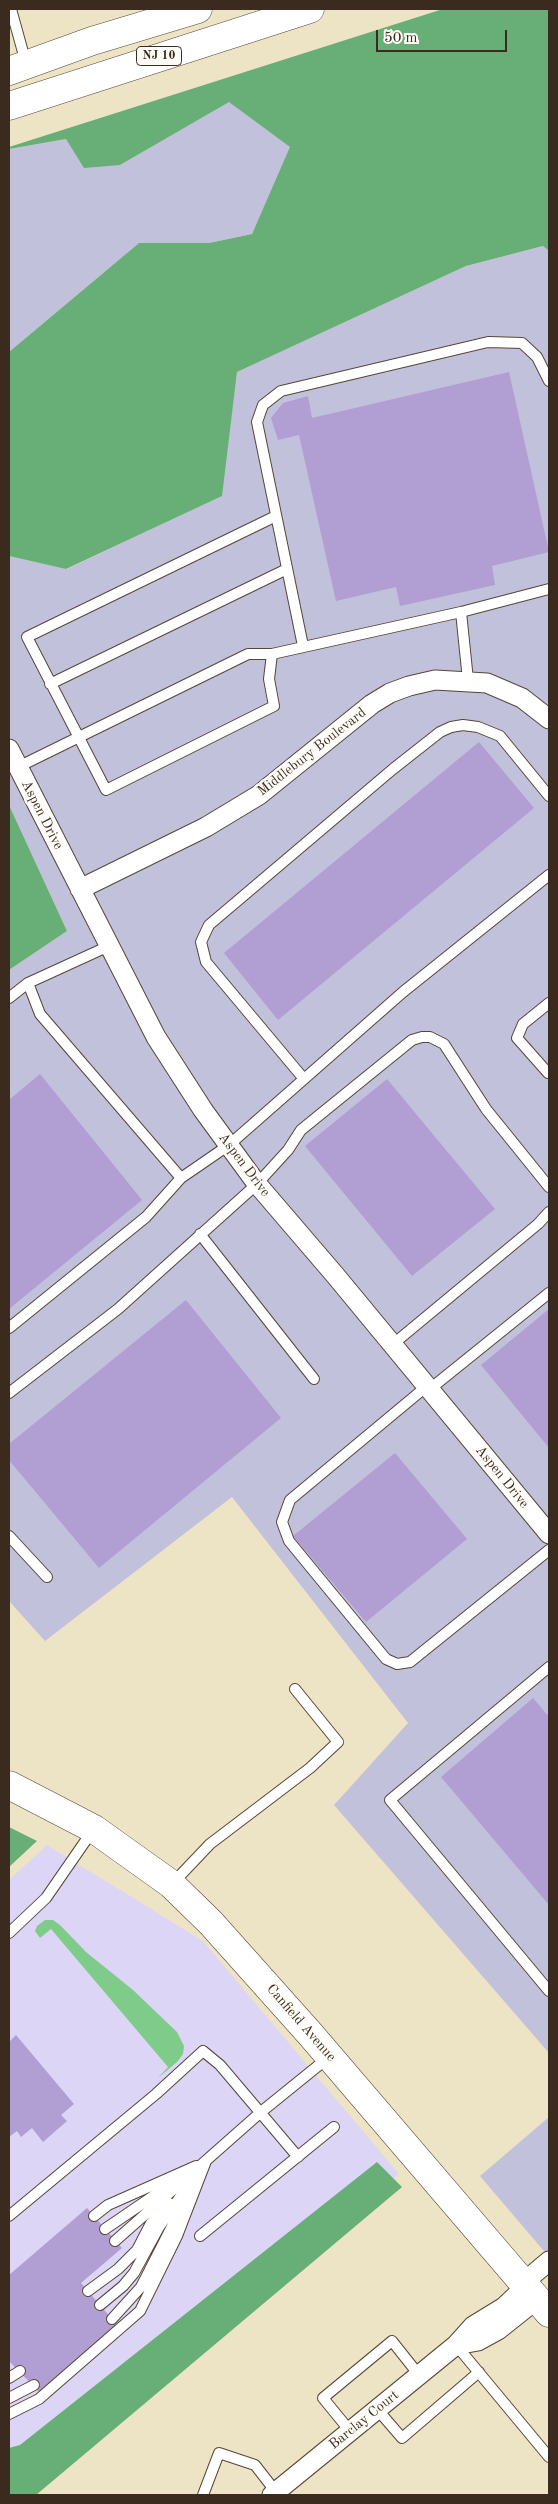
<!DOCTYPE html>
<style>
body{margin:0}
#map{position:relative;width:558px;height:2504px;overflow:hidden;background:#ede4c5;font-family:"Old Standard TT",serif}
canvas{display:block}
.frame{position:absolute;inset:0;border:10px solid #3b2a1e;pointer-events:none}
.scale{position:absolute;left:376px;top:30px;width:131px;height:22px;box-sizing:border-box;border:2px solid #3b2a1e;border-top:0;padding-left:6px;font-size:15px;line-height:18px;white-space:nowrap;color:#3b2a1e;-webkit-text-stroke:4px #fdfcf7;paint-order:stroke}
</style>
<div id="map">
<canvas width="558" height="2504"></canvas>
<div class="frame"></div>
<div class="scale">50 m</div>
</div>
<script>
const ctx = document.querySelector('canvas').getContext('2d');
ctx.lineJoin = 'round';
function paint(path, color) { ctx.fillStyle = color; ctx.fill(path, 'evenodd'); }
const shape = rows => new Path2D(rows.map(r => 'M' + r).join(''));
function trace(path, color, width, dash) { ctx.strokeStyle = color; ctx.lineWidth = width; ctx.lineCap = dash ? 'butt' : 'round'; ctx.setLineDash(dash || []); ctx.stroke(path); }
function drawText(font, color, halo, rows, align = 'center') {
  ctx.font = font + ' "Old Standard TT",serif'; ctx.lineWidth = 5; ctx.setLineDash([]); ctx.textBaseline = 'middle'; ctx.strokeStyle = halo; ctx.fillStyle = color; for (const [text, x, y, turn = 0] of rows) {
    ctx.save(); ctx.translate(x, y); ctx.rotate((+turn || 0) * Math.PI / 180); ctx.textAlign = isNaN(turn) ? turn : align; if (halo) ctx.strokeText(text, 0, 0); ctx.fillText(text, 0, 0); ctx.restore();
  }
}
paint(shape([
 [47,1845,203,1941,399,2174,9,2495,9,1880]
]), '#ddd5f6');
paint(shape([
 [229,101,291,147,252,234,209,243,139,243,9,352,9,149,66,139,120,165],
 [543,246,549,251,549,2053,334,1805,408,1723,232,1497,45,1641,9,1601,9,970,67,931,9,805,9,556,67,569,221,496,237,372,466,266],
 [549,2117,549,2257,480,2176]
]), '#c2c1dc');
paint(shape([
 [45,1920,53,1920,60,1925,86,1952,133,1990,177,2032,184,2046,183,2054,177,2062,158,2078,168,2067,51,1929,40,1938,35,1931,37,1926]
]), '#7fcb8a');
paint(shape([
 [443,9,549,9,549,251,543,246,466,266,237,372,222,496,66,569,9,556,9,352,139,243,209,243,252,234,290,147,229,102,120,165,84,168,66,139,9,149,9,147],
 [9,805,67,931,9,970],
 [9,1827,37,1841,9,1867],
 [377,2162,402,2187,36,2495,9,2495,9,2448,20,2445]
]), '#67af76');
paint(shape([
 [509,372,549,552,492,566,495,585,400,606,396,587,336,601,299,435,278,440,271,418,283,403,308,396,312,418],
 [479,742,534,808,278,1020,224,953],
 [40,1074,142,1200,9,1309,9,1100],
 [387,1079,495,1209,412,1276,305,1146],
 [186,1300,281,1418,99,1568,9,1460,9,1444],
 [549,1309,549,1448,481,1365],
 [395,1453,467,1539,366,1622,293,1536],
 [533,1698,549,1717,549,1905,441,1777],
 [16,2035,74,2104,61,2115,67,2121,43,2142,32,2128,21,2137,17,2131,9,2137,9,2042],
 [87,2208,122,2248,81,2283,118,2326,40,2393,9,2361,9,2275]
]), '#b19ed3');
const lane = shape([
 [11,9,26,63],
 [276,516,27,637,106,790,274,706,269,679,272,654,461,612,549,589],
 [461,612,468,680],
 [303,646,257,422,263,405,281,391,488,342,522,343,537,357,549,381],
 [50,684,287,569],
 [18,767,248,654,272,654],
 [28,983,40,1014,181,1178,229,1145,403,992,549,875],
 [9,998,28,983,109,946],
 [548,1073,517,1038,523,1024,549,1003],
 [304,1079,206,962,201,942,209,925,393,769,440,732,451,727,463,725,478,727,500,736,549,796],
 [200,1234,314,1379],
 [9,1328,146,1217,181,1178],
 [392,1345,538,1224,549,1212],
 [427,1386,290,1500,282,1522,289,1541,386,1659,397,1664,410,1662,549,1550],
 [430,1389,549,1293],
 [9,1393,118,1309,257,1184,288,1150,301,1130,412,1040,422,1037,430,1037,444,1044,486,1109,549,1187],
 [9,1536,47,1577],
 [549,1667,390,1800,549,1991],
 [172,1884,210,1844,310,1768,338,1742,295,1689],
 [9,1933,46,1898,93,1830],
 [9,2216,156,2094,203,2051,220,2065,298,2157],
 [94,2216,108,2205,196,2166],
 [105,2229,174,2182],
 [200,2236,334,2127],
 [115,2241,261,2112,329,2057],
 [88,2291,118,2269,137,2250,151,2223,169,2203],
 [100,2305,123,2286,134,2273,159,2227,195,2176],
 [112,2319,141,2287,187,2197],
 [456,2345,549,2457],
 [9,2378,20,2371],
 [9,2398,34,2385],
 [377,2409,402,2438,479,2372],
 [9,2414,39,2399,140,2311,177,2236,206,2161],
 [350,2431,323,2398,392,2341,419,2375],
 [203,2495,219,2453,255,2465,276,2492]
]);
const street = shape([
 [9,749,156,1037,203,1110,257,1184,335,1275,549,1534],
 [80,889,206,827,259,795,372,704,390,693,409,686,435,680,487,683,522,698,549,719],
 [523,2283,549,2261],
 [456,2345,478,2341,498,2330,537,2299],
 [272,2495,456,2345,473,2326,504,2307,526,2286]
]);
const secondary = shape([
 [9,1785,94,1829,171,1884,211,1923,311,2035,549,2313]
]);
const highway = shape([
 [9,71,92,41,198,9],
 [9,106,310,9]
]);
trace(lane, '#564637', 12);
trace(street, '#564637', 21);
trace(secondary, '#564637', 29);
trace(highway, '#564637', 29);
trace(lane, '#fff', 10);
trace(street, '#fff', 19);
trace(secondary, '#fff', 28);
trace(highway, '#fff', 28);
for (const [x, y, w] of [
 [159,56,45]
]) { const box = new Path2D(); box.roundRect(x - w / 2, y - 9.5, w, 19, 4); ctx.fillStyle = '#fdfcf7'; ctx.fill(box); trace(box, '#3b2a1e', 1); }
drawText('bold 12px', '#3b2a1e', null, [
 ["NJ 10",159,56]
]);
drawText('14px', '#3b2a1e', '#fdfcf7', [
 ["Middlebury Boulevard",312,752,-38],
 ["Aspen Drive",42,815,63],
 ["Aspen Drive",244,1165,53],
 ["Aspen Drive",502,1477,51],
 ["Canfield Avenue",301,2023,49],
 ["Barclay Court",364,2420,-39]
]);
</script>
